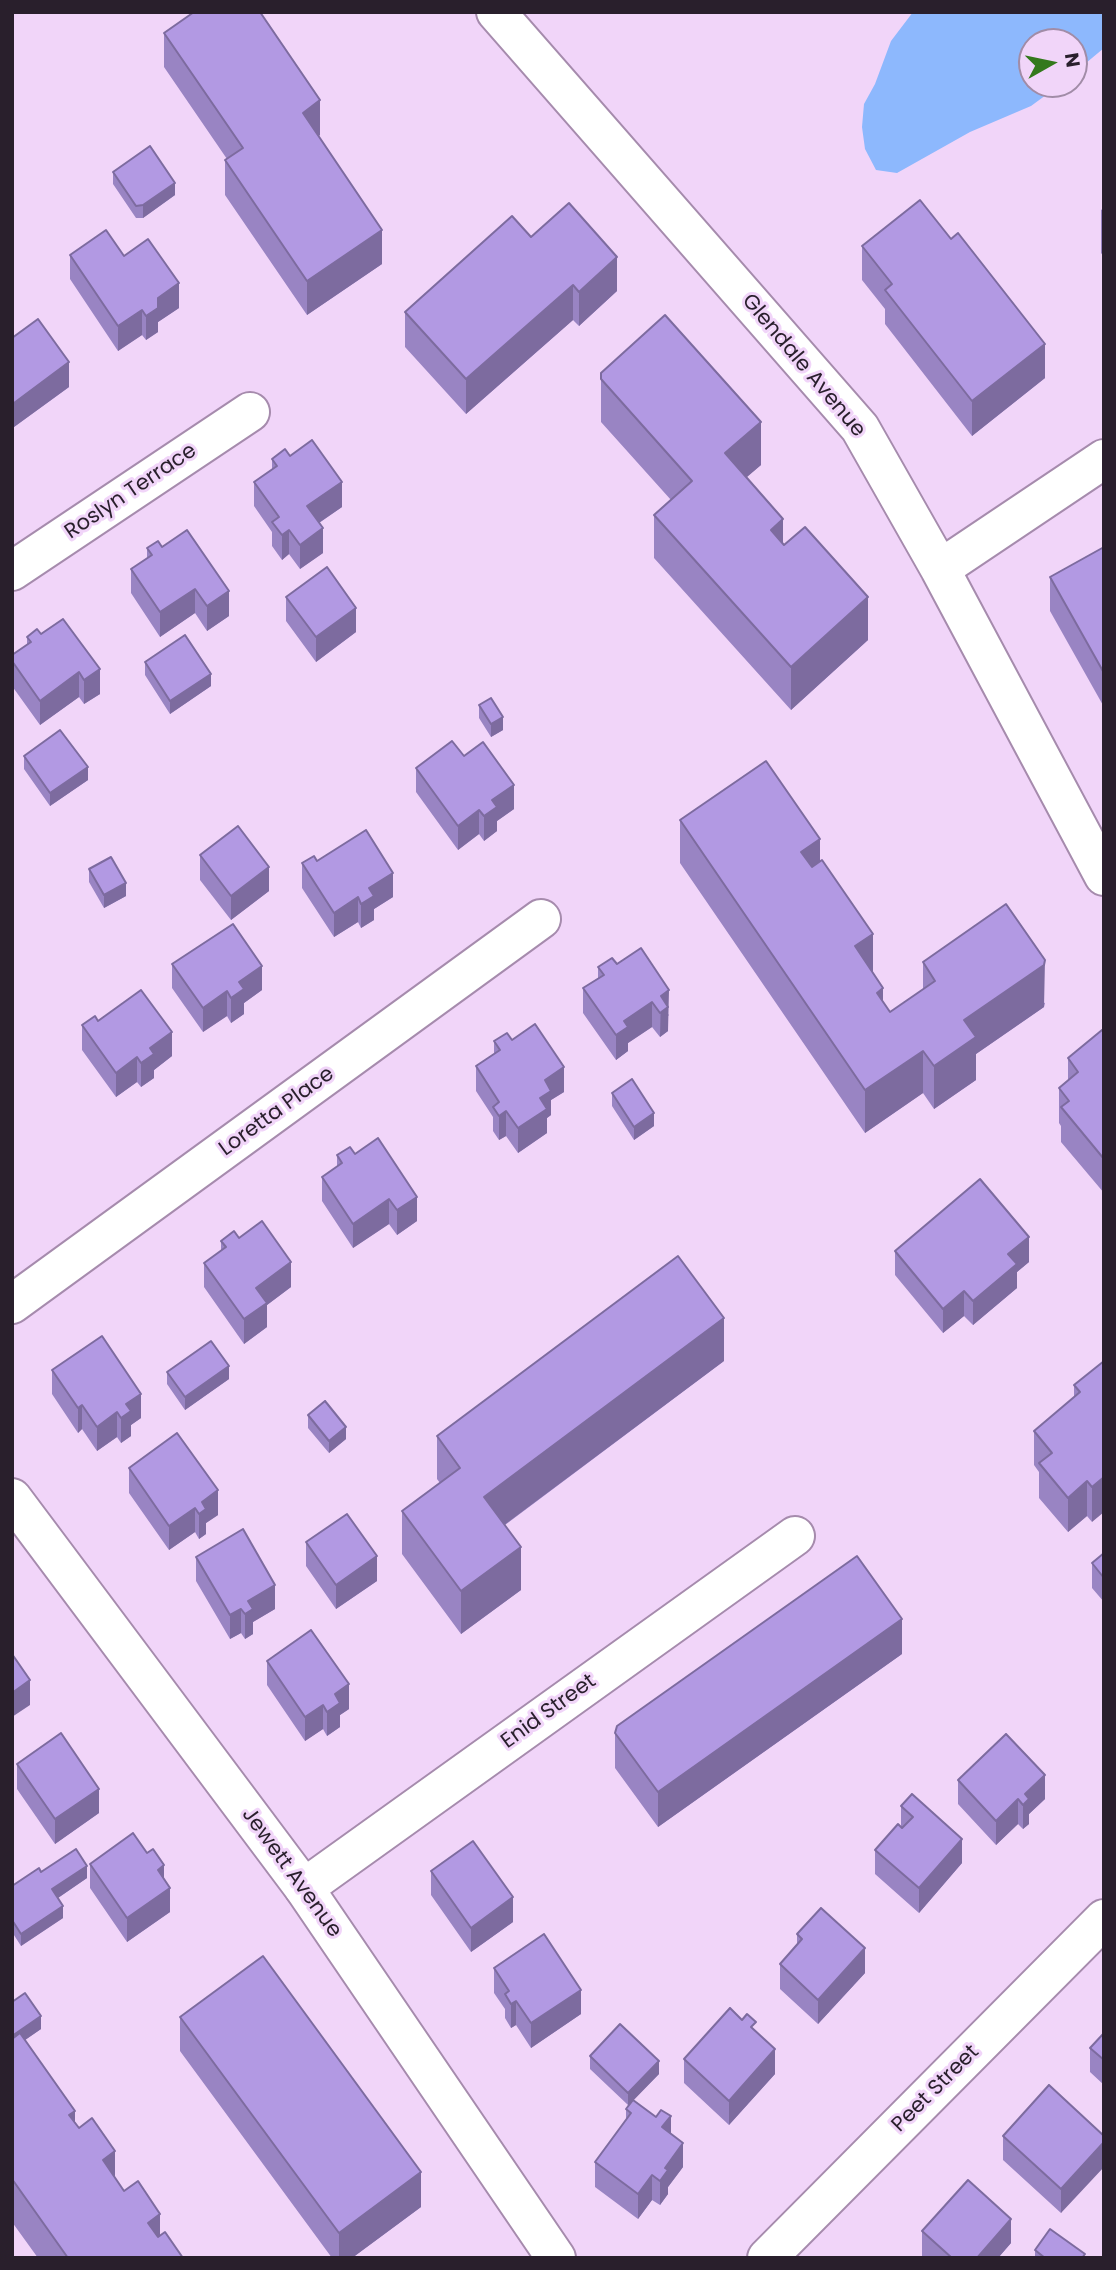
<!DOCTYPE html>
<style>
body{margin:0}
#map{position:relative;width:1116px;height:2270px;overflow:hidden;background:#f1d5f9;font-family:Poppins,sans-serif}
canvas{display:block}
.frame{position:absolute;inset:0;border:14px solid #291f2c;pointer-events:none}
.north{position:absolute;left:1018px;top:28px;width:70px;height:70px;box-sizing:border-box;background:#f1d5f9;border:2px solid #a18ca7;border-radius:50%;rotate:81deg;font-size:19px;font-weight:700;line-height:28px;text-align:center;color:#291f2c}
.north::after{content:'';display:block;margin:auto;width:24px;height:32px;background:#33791c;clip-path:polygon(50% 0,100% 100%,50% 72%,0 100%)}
</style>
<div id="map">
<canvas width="1116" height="2270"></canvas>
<div class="frame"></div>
<div class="north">N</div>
</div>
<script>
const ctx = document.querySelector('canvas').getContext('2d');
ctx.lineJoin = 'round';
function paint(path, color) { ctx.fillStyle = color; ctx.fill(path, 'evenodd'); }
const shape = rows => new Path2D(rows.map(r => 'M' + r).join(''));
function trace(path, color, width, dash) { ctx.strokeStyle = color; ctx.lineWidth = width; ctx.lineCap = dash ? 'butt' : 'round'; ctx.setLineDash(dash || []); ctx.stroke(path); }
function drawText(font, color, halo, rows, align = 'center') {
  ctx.font = font + ' Poppins,sans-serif'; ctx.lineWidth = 6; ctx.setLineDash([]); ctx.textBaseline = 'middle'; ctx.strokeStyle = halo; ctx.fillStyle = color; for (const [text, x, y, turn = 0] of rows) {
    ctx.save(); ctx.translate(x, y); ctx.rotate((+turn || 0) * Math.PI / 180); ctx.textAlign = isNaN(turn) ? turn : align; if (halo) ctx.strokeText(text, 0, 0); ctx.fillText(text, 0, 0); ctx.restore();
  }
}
paint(shape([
 [913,12,1104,12,1104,48,1074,73,1074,42,1032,42,1032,84,1061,84,1031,106,970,132,897,173,876,170,865,149,862,127,864,104,875,84,891,41]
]), '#8db8fd');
const minor = shape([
 [496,12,860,428,940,569,1104,876],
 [940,569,1104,459],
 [12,571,250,412],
 [12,1304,541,919],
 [304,1888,795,1536],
 [767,2258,1104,1919]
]);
const major = shape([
 [12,1498,304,1888,556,2258]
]);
trace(minor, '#a68bad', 42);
trace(major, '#a68bad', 42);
trace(minor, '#fff', 38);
trace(major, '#fff', 38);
paint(shape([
 [164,33,320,135,318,136,382,264,307,315,225,195,225,160,227,159,164,67],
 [113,172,175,195,143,218,136,218,113,184],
 [1104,208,1104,257,1101,253,1101,210],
 [531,237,617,291,579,326,573,320,466,414,405,347,405,312],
 [862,246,1045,378,972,436,885,324,885,309,862,280],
 [70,255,124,256,179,308,158,322,158,332,146,340,142,335,118,351,70,279],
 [12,338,69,387,14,427,12,426],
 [601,379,761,465,746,477,783,544,868,640,791,710,654,558,654,515,671,500,601,422],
 [290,456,342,507,319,523,323,553,300,569,289,554,282,560,272,546,272,532,254,506,254,482,272,469,272,459],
 [162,547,229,616,207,631,195,613,160,637,131,593,131,569,147,558,147,548],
 [1104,547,1104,707,1050,611,1050,577],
 [286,597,356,632,316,662,286,621],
 [41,634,100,694,84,704,79,697,40,725,12,686,12,655,27,645,27,637],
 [145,662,211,686,170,714,145,675],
 [479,705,503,730,491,737,479,718],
 [24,756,88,780,50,806,24,769],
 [464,756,514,809,497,821,497,831,484,841,479,834,458,850,416,792,416,768],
 [680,820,820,861,873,973,883,1002,890,1012,923,989,923,962,1045,1003,1044,1007,976,1054,976,1080,934,1109,923,1093,865,1133,680,863],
 [200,855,269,891,231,920,200,880],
 [317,861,393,897,374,909,374,920,361,928,358,922,334,937,302,888,302,863],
 [89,869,126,896,104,908,89,882],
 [172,964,262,990,244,1003,244,1014,231,1023,227,1016,203,1032,172,988],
 [617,964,669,1015,668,1016,668,1031,660,1037,652,1027,628,1043,628,1051,616,1060,583,1013,583,988,598,978,598,967],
 [98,1021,172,1056,154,1070,154,1078,141,1087,137,1082,116,1097,82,1050,82,1025],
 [1104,1033,1104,1193,1061,1142,1061,1126,1059,1123,1059,1088,1068,1081,1068,1058],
 [512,1040,564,1092,551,1100,551,1115,547,1118,547,1133,518,1153,506,1136,499,1140,493,1131,493,1117,476,1091,476,1066,494,1054,494,1041],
 [612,1093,654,1126,634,1140,612,1106],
 [355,1154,417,1221,397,1235,389,1224,353,1248,322,1201,322,1177,337,1167,337,1155],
 [239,1238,291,1287,267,1305,267,1327,244,1344,204,1287,204,1263,221,1251,221,1241],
 [895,1251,1029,1262,1017,1272,1017,1288,973,1325,964,1316,943,1333,895,1275],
 [724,1361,505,1525,521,1590,461,1634,402,1554,402,1511,440,1483,437,1479,437,1436],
 [1104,1361,1092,1522,1087,1516,1068,1532,1039,1498,1039,1472,1034,1465,1034,1431,1074,1397,1074,1385],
 [52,1370,141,1418,131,1425,131,1436,121,1443,117,1437,97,1451,82,1429,78,1433,52,1394],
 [167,1372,229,1379,185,1410,167,1384],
 [308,1415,346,1439,329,1453,308,1428],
 [129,1468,218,1515,206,1523,206,1534,199,1539,195,1532,169,1550,129,1493],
 [306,1542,377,1581,336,1609,306,1566],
 [1104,1553,1104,1602,1092,1588,1092,1563],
 [196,1557,275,1609,253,1622,253,1634,245,1639,241,1633,230,1639,196,1581],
 [902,1654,658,1827,615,1768,615,1733],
 [267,1661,349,1709,340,1715,340,1727,327,1736,323,1729,305,1741,267,1685],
 [17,1764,99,1813,55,1844,17,1789],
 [958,1780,1045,1799,1029,1814,1029,1824,1023,1829,1018,1824,996,1845,958,1804],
 [901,1806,962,1863,919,1913,875,1874,875,1850,901,1827],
 [90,1864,164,1879,170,1912,127,1942,90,1888],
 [431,1871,513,1922,471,1952,431,1895],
 [41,1872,87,1878,58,1898,63,1918,21,1946,12,1932,12,1886],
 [797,1934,865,1973,818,2024,780,1989,780,1964,797,1945],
 [494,1968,581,2014,531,2048,516,2025,511,2028,505,2018,505,2009,494,1993],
 [12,2002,41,2029,25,2040,75,2122,124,2191,160,2235,183,2258,38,2258,12,2222],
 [180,2017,421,2207,352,2258,332,2258,180,2051],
 [742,2020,756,2031,775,2074,729,2125,684,2083,684,2059],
 [1104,2033,1104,2085,1090,2072,1090,2048],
 [590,2056,659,2074,633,2100,671,2134,683,2167,668,2187,668,2194,660,2205,652,2200,638,2219,595,2187,595,2162,626,2120,626,2109,628,2105,590,2069],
 [1003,2136,1104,2136,1061,2213,1003,2160],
 [922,2231,1011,2243,998,2258,925,2258,922,2256],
 [1035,2250,1085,2258,1035,2258]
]), '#9984c3');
paint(shape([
 [320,100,320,135,303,147,303,113],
 [175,183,175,195,143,218,143,205],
 [382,230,382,264,307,315,307,281],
 [617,257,617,291,579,326,579,292],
 [179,283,179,308,158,322,158,332,146,340,146,316,158,298],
 [573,285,573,320,466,414,466,379],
 [142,310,142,335,118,351,118,326],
 [1045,344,1045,378,972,436,972,401],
 [69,362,69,387,14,427,14,403],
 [761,422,761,465,725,496,725,453],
 [342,482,342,507,307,531,307,506],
 [783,519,783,562,771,530],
 [323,528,323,553,300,569,300,545],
 [289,530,289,554,282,560,282,535],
 [195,589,195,613,160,637,160,612],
 [229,591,229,616,207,631,207,606],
 [868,597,868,640,791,710,791,667],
 [356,608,356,632,316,662,316,637],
 [100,669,100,694,84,704,84,680],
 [79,672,79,697,40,725,40,701],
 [211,674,211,686,170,714,170,701],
 [503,717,503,730,491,737,491,724],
 [88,767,88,780,50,806,50,793],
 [514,785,514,809,497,821,497,831,484,841,484,816,492,800],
 [479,810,479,834,458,850,458,826],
 [820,839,820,882,801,852],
 [269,867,269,891,231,920,231,896],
 [393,873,393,897,374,909,374,920,361,928,361,904,369,888],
 [126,883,126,896,104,908,104,895],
 [358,897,358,922,334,937,334,913],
 [873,934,873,977,855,946],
 [1045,960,1044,1007,976,1054,976,1080,934,1109,934,1066,964,1020],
 [262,966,262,990,244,1003,244,1014,231,1023,231,998,239,982],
 [883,988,883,1031,877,993],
 [669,990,668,1031,660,1037,661,996],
 [227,991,227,1016,203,1032,203,1008],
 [652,1002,652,1027,628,1043,628,1051,616,1060,616,1035,624,1021],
 [172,1032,172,1056,154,1070,154,1078,141,1087,141,1063,150,1048],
 [923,1051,923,1093,865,1133,865,1090],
 [137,1057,137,1082,116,1097,116,1073],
 [564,1067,564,1092,551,1100,551,1115,547,1118,547,1133,518,1153,518,1128,540,1098,545,1080],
 [506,1111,506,1136,499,1140,499,1116],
 [654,1113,654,1126,634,1140,634,1127],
 [417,1197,417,1221,397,1235,397,1210],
 [389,1199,389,1224,353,1248,353,1224],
 [1029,1237,1029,1262,1017,1272,1017,1288,973,1325,973,1301,1008,1254],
 [291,1262,291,1287,267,1305,267,1327,244,1344,244,1319,256,1288],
 [964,1291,964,1316,943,1333,943,1309],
 [724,1318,724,1361,484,1540,484,1497],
 [229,1366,229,1379,185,1410,185,1397],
 [141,1394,141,1418,131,1425,131,1436,121,1443,121,1418,126,1404],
 [82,1405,82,1429,78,1433,78,1408],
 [117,1412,117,1437,97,1451,97,1427],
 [346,1427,346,1439,329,1453,329,1441],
 [1104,1477,1104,1512,1092,1522,1092,1487],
 [1087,1481,1087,1516,1068,1532,1068,1498],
 [218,1490,218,1515,206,1523,206,1534,199,1539,199,1514,202,1502],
 [195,1508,195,1532,169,1550,169,1526],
 [521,1547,521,1590,461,1634,461,1591],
 [377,1556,377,1581,336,1609,336,1585],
 [275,1585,275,1609,253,1622,253,1634,245,1639,245,1614,248,1601],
 [241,1609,241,1633,230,1639,230,1615],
 [902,1619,902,1654,658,1827,658,1792],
 [30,1680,30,1705,12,1717,12,1693],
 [349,1684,349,1709,340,1715,340,1727,327,1736,327,1712,335,1694],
 [323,1705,323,1729,305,1741,305,1717],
 [1045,1775,1045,1799,1029,1814,1029,1824,1023,1829,1023,1805,1025,1794],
 [99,1789,99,1813,55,1844,55,1819],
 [1018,1799,1018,1824,996,1845,996,1821],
 [962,1839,962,1863,919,1913,919,1888],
 [164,1865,164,1889,158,1870],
 [87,1866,87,1878,52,1902,52,1889],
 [170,1888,170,1912,127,1942,127,1918],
 [513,1897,513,1922,471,1952,471,1928],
 [63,1906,63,1918,21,1946,21,1934],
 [865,1948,865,1973,818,2024,818,2000],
 [581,1990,581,2014,531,2048,531,2023],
 [516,2001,516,2025,511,2028,511,2004],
 [41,2016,41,2029,12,2049,12,2036],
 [775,2049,775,2074,729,2125,729,2101],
 [659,2061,659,2074,628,2106,628,2093],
 [75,2111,75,2154,69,2115],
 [671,2116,671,2141,662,2127],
 [1104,2142,1104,2167,1061,2213,1061,2189],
 [683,2143,683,2167,668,2187,668,2194,660,2205,660,2181,665,2168],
 [115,2151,115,2194,103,2160],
 [421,2172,421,2207,352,2258,339,2258,339,2233],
 [652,2175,652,2200,638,2219,638,2194],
 [160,2214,160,2257,148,2223],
 [1011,2219,1011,2243,998,2258,977,2258]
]), '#7d6b9f');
const building = shape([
 [194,12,260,12,320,100,303,113,382,230,307,281,225,160,243,148,164,33,194,12],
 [150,146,175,183,143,205,136,206,113,172,150,146],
 [920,200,951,239,958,233,1045,344,972,401,885,290,892,284,862,246,920,200],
 [569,203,617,257,579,292,573,285,466,379,405,312,512,216,531,237,569,203],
 [106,230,124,256,148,239,179,283,158,298,158,308,146,316,142,310,118,326,70,255,106,230],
 [665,315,761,422,725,453,783,519,771,530,784,545,805,527,868,597,791,667,654,515,692,481,601,379,601,373,665,315],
 [38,319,69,362,14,403,12,401,12,338,38,319],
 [312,440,342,482,307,506,323,528,300,545,289,530,282,535,272,522,279,517,254,482,277,466,272,459,285,449,290,456,312,440],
 [187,530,229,591,207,606,195,589,160,612,131,569,152,555,147,548,158,541,162,547,187,530],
 [1104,547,1104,673,1050,577,1104,547],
 [327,567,356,608,316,637,286,597,327,567],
 [63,619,100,669,84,680,79,672,40,701,12,661,12,655,31,642,27,637,37,629,41,634,63,619],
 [185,635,211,674,170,701,145,662,185,635],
 [491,698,503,717,491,724,479,705,491,698],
 [60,730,88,767,50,793,24,756,60,730],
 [452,741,464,756,483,742,514,785,492,800,497,807,484,816,479,810,458,826,416,768,452,741],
 [766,761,820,839,801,852,812,867,822,860,873,934,855,946,883,988,877,993,890,1012,935,981,923,962,1006,904,1045,960,1044,965,964,1020,976,1037,934,1066,923,1051,865,1090,680,820,766,761],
 [238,826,269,867,231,896,200,855,238,826],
 [366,830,393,873,369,888,374,896,361,904,358,897,334,913,302,863,314,856,317,861,366,830],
 [111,857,126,883,104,895,89,869,111,857],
 [233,924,262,966,239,982,244,989,231,998,227,991,203,1008,172,964,233,924],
 [641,948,669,990,661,996,668,1007,660,1013,652,1002,624,1021,628,1027,616,1035,583,988,604,975,598,967,612,958,617,964,641,948],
 [141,990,172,1032,150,1048,154,1054,141,1063,137,1057,116,1073,82,1025,95,1016,98,1021,141,990],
 [535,1024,564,1067,545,1080,551,1091,540,1098,547,1109,518,1128,506,1111,499,1116,493,1107,499,1102,476,1066,500,1050,494,1041,507,1033,512,1040,535,1024],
 [1102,1030,1104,1033,1104,1159,1061,1107,1069,1101,1059,1088,1078,1072,1068,1058,1102,1030],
 [632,1079,654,1113,634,1127,612,1093,632,1079],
 [378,1138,417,1197,397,1210,389,1199,353,1224,322,1177,342,1163,337,1155,350,1147,355,1154,378,1138],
 [980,1179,1029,1237,1008,1254,1017,1264,973,1301,964,1291,943,1309,895,1251,980,1179],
 [262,1221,291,1262,256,1288,267,1303,244,1319,204,1263,226,1247,221,1241,234,1231,239,1238,262,1221],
 [678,1256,724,1318,484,1497,521,1547,461,1591,402,1511,460,1468,437,1436,678,1256],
 [102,1336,141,1394,126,1404,131,1411,121,1418,117,1412,97,1427,82,1405,78,1408,52,1370,102,1336],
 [211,1341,229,1366,185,1397,167,1372,211,1341],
 [1104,1361,1104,1477,1092,1487,1087,1481,1068,1498,1039,1463,1052,1453,1034,1431,1080,1392,1074,1385,1104,1361],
 [325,1401,346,1427,329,1441,308,1415,325,1401],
 [177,1433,218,1490,202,1502,206,1509,199,1514,195,1508,169,1526,129,1468,177,1433],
 [347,1514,377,1556,336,1585,306,1542,347,1514],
 [243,1529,275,1585,248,1601,253,1609,245,1614,241,1609,230,1615,196,1557,243,1529],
 [1104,1553,1104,1578,1092,1563,1104,1553],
 [857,1556,902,1619,658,1792,615,1733,617,1726,857,1556],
 [311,1630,349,1684,335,1694,340,1703,327,1712,323,1705,305,1717,267,1661,311,1630],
 [12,1654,30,1680,12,1693,12,1654],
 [61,1733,99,1789,55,1819,17,1764,61,1733],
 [1006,1734,1045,1775,1025,1794,1029,1799,1023,1805,1018,1799,996,1821,958,1780,1006,1734],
 [912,1794,962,1839,919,1888,875,1850,898,1824,902,1828,913,1817,901,1806,912,1794],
 [133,1833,147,1853,153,1849,164,1865,158,1870,170,1888,127,1918,90,1864,133,1833],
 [473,1841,513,1897,471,1928,431,1871,473,1841],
 [76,1849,87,1866,52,1889,63,1906,21,1934,12,1920,12,1886,39,1868,41,1872,76,1849],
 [821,1908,865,1948,818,2000,780,1964,802,1939,797,1934,821,1908],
 [544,1934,581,1990,531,2023,516,2001,511,2004,505,1994,509,1991,494,1968,544,1934],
 [263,1956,421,2172,339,2233,180,2017,263,1956],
 [25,1993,41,2016,12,2036,12,2002,25,1993],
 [730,2008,742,2020,747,2014,756,2022,751,2027,775,2049,729,2101,684,2059,730,2008],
 [620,2024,659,2061,628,2093,590,2056,620,2024],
 [20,2033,75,2111,69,2115,79,2128,92,2118,115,2151,103,2160,124,2191,138,2181,160,2214,148,2223,158,2237,165,2232,183,2258,68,2258,12,2179,12,2039,20,2033],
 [1104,2033,1104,2060,1090,2048,1104,2033],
 [1049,2085,1104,2136,1104,2142,1061,2189,1003,2136,1049,2085],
 [633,2100,656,2117,661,2110,671,2116,662,2127,683,2143,665,2168,668,2170,660,2181,652,2175,638,2194,595,2162,631,2113,626,2109,633,2100],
 [968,2180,1011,2219,977,2258,952,2258,922,2231,968,2180],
 [1050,2229,1085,2254,1082,2258,1045,2258,1035,2250,1050,2229]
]);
paint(building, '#b299e3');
trace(building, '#7d6b9f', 2);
drawText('21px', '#291f2c', '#f1d5f9', [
 ["Glendale Avenue",803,366,50],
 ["Roslyn Terrace",131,492,-34],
 ["Loretta Place",277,1112,-36],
 ["Enid Street",549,1712,-36],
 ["Jewett Avenue",291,1873,54],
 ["Peet Street",936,2089,-45]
]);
</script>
